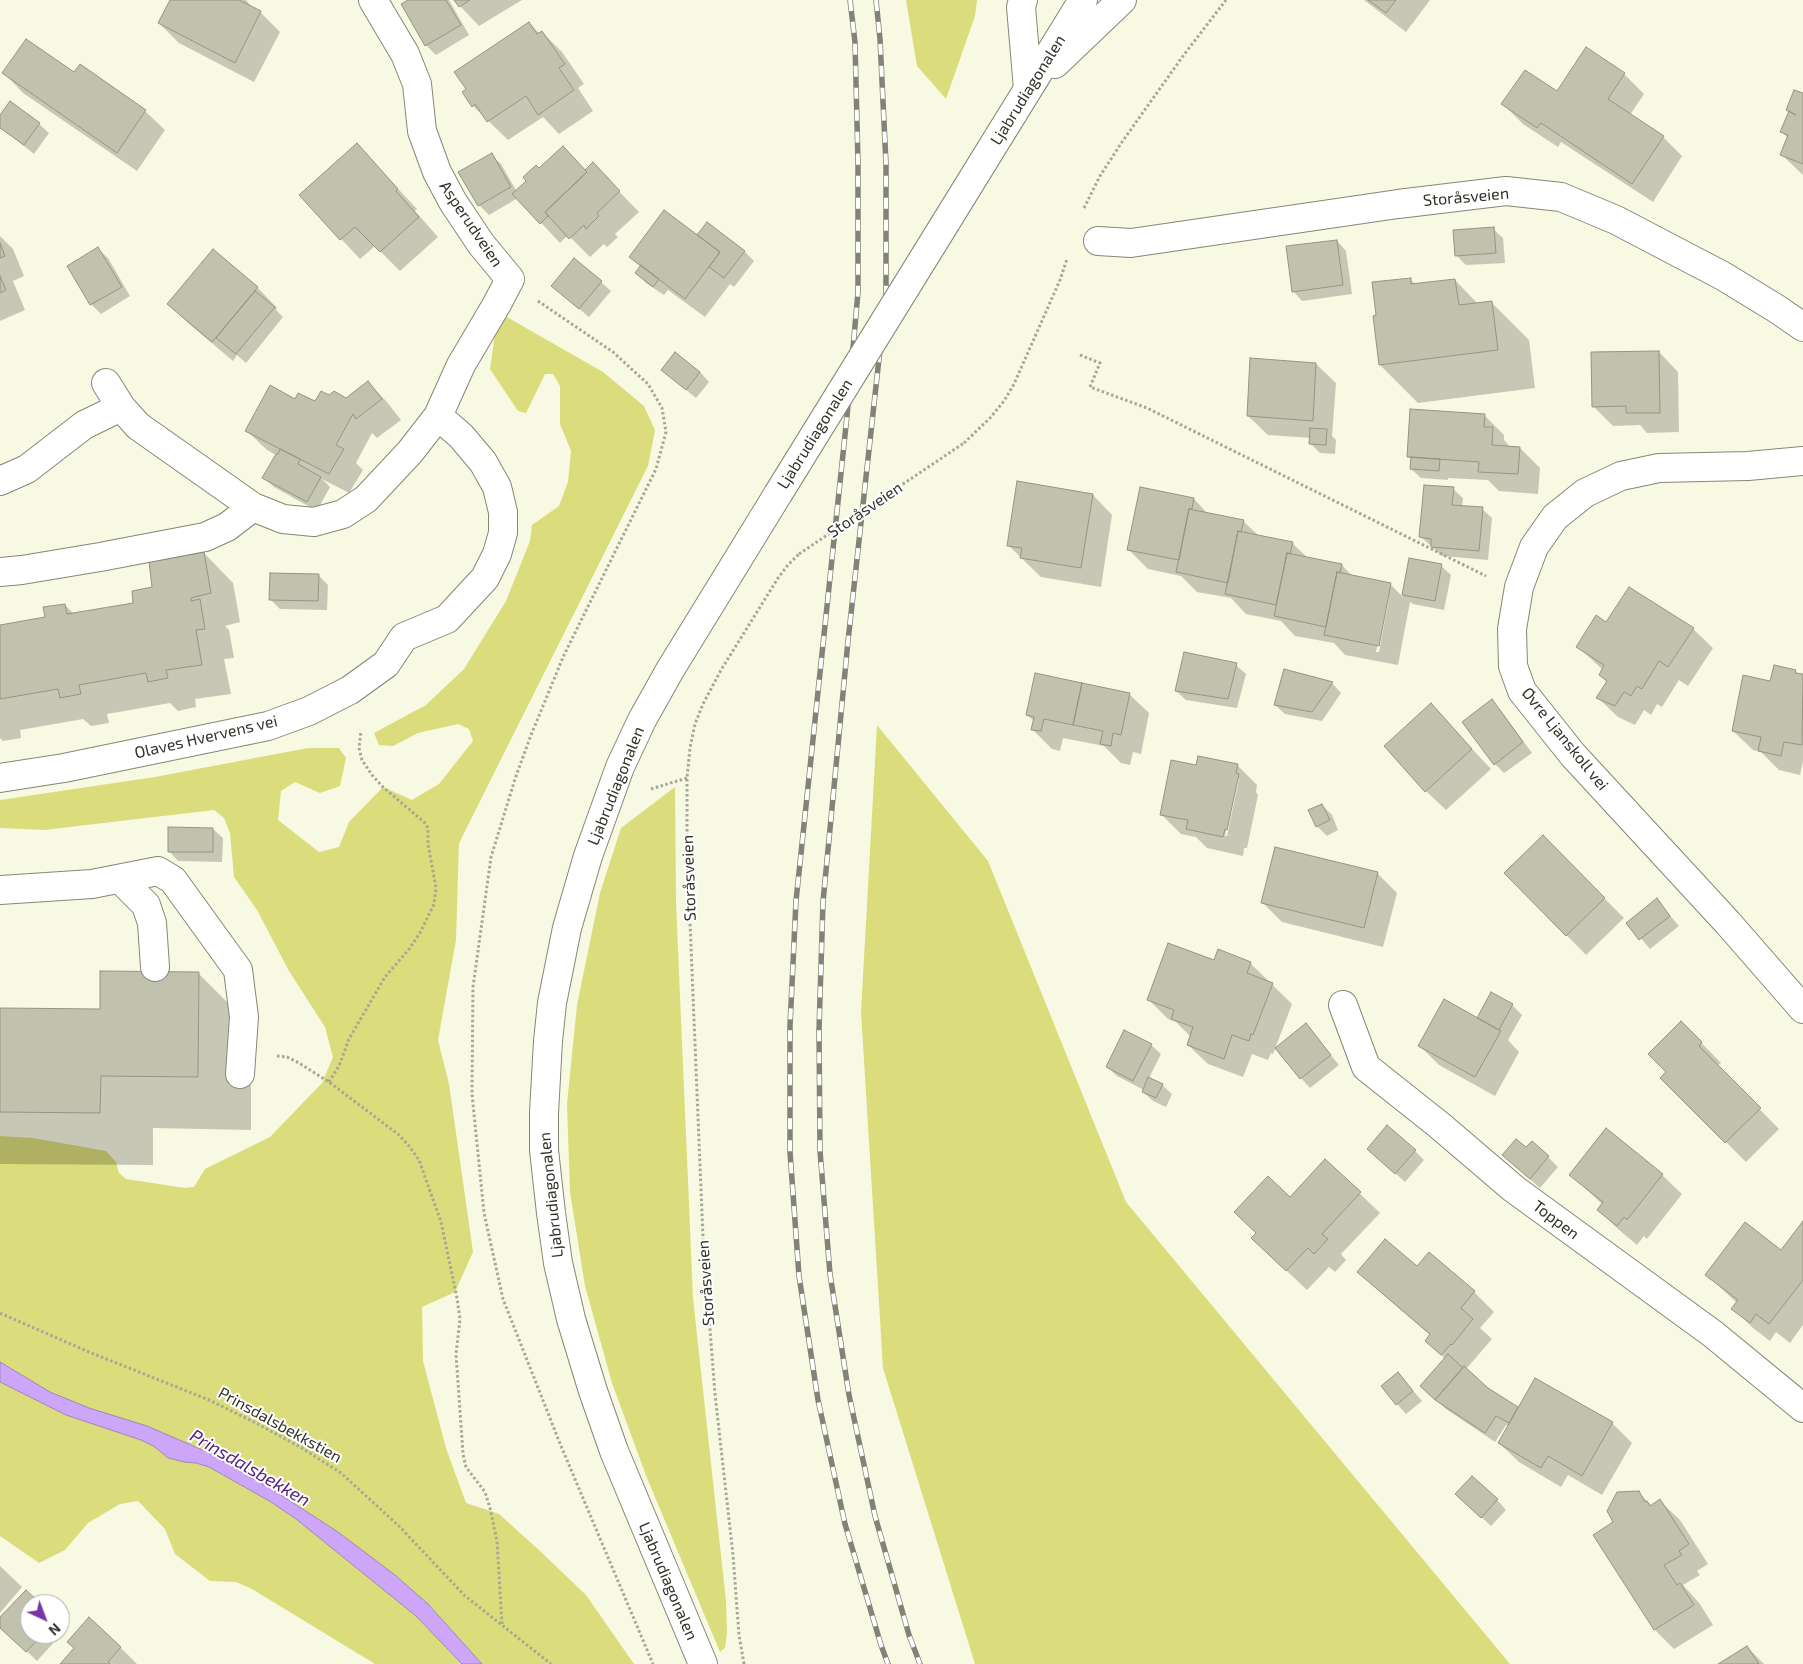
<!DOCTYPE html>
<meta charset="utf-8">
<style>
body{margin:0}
#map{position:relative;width:1803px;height:1664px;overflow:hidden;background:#f8f9e3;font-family:"Exo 2",sans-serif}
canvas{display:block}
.north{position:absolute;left:20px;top:1594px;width:50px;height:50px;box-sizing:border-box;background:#fff;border:1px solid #adadaa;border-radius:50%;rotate:137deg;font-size:14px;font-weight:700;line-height:20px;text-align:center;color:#32322a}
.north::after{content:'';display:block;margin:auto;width:18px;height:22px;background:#7636aa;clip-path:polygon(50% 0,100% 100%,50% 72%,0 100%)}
</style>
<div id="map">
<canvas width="1803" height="1664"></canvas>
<div class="north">N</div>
</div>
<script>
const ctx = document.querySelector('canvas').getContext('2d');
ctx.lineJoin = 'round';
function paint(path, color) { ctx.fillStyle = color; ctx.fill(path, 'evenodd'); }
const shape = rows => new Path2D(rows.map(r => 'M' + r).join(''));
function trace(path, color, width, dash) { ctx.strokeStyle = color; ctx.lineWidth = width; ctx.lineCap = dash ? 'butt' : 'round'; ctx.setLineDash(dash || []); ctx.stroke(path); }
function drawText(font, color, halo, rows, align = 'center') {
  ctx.font = font + ' "Exo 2",sans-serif'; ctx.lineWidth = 4; ctx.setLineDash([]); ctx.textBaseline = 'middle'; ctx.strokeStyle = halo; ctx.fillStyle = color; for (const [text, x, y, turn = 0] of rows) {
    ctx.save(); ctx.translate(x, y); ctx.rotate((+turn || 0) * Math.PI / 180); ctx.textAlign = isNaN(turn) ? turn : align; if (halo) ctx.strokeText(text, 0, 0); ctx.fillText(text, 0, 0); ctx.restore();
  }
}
paint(shape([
 [906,0,977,0,975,16,946,99,917,66],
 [505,316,603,372,644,406,655,430,648,466,459,843,456,940,438,1040,449,1084,473,1252,455,1292,422,1307,423,1361,446,1448,466,1503,499,1514,540,1551,586,1595,634,1664,482,1664,428,1604,395,1575,338,1532,278,1493,205,1451,147,1426,89,1408,50,1392,0,1362,0,1136,33,1138,106,1151,116,1162,119,1173,126,1179,185,1188,194,1187,205,1169,270,1137,322,1083,333,1057,325,1027,289,971,257,910,234,877,230,833,224,818,214,810,44,830,0,828,0,800,155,777,308,748,339,748,346,758,340,786,320,793,295,782,281,791,278,820,319,852,339,847,349,822,383,787,412,800,439,784,473,741,469,729,458,724,418,733,393,746,379,745,374,733,426,705,464,669,506,601,530,541,532,525,559,506,568,482,571,451,560,424,560,386,553,374,545,374,526,413,518,411,490,369,497,320],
 [877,725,988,861,1126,1202,1510,1664,975,1664,883,1368,861,1012],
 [675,787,676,902,693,1298,726,1601,727,1632,725,1648,720,1652,647,1478,612,1383,585,1286,570,1192,567,1104,577,1005,600,893,621,828],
 [0,1382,66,1415,141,1440,155,1447,168,1458,184,1462,196,1463,209,1467,271,1502,296,1519,416,1616,462,1664,375,1664,252,1589,236,1582,210,1581,175,1554,165,1529,138,1501,120,1504,88,1523,65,1550,39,1563,0,1536]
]), '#dbdc7b');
const water = shape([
 [0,1362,50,1392,89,1408,147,1426,205,1451,278,1493,338,1532,395,1575,428,1604,482,1664,462,1664,416,1616,296,1519,271,1502,209,1467,196,1463,184,1462,168,1458,155,1447,141,1440,66,1415,0,1382,0,1362]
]);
paint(water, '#cea6f9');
trace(water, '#9f83bb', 1);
paint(shape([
 [171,0,246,0,251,6,250,7,260,12,280,32,254,82,179,43,159,23],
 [411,0,449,0,469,35,436,55,426,45],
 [456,0,522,0,479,26,460,6],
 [1364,0,1430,0,1406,32],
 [529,23,540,34,542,32,562,52,584,84,578,88,593,111,559,134,543,117,508,140,473,106],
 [4,73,75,74,145,111,165,130,137,171,23,93],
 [1624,74,1644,94,1630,115,1663,137,1682,156,1653,202,1561,142,1558,147,1523,124,1503,104,1558,93],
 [1803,95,1803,175,1782,155,1788,138,1782,132],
 [0,117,39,124,49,133,34,154,0,127],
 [357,145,417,209,415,211,438,237,400,271,375,246,360,259,300,195],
 [491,155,501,164,517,192,539,170,585,171,612,184,639,212,615,234,618,237,607,247,604,244,590,257,568,235,560,243,518,198,489,215,479,205,460,172],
 [1493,229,1503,238,1505,263,1466,265,1456,255],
 [0,236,13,249,24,276,13,281,25,310,0,321],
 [702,240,745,252,754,261,734,287,730,284,705,317,668,290,664,295,646,283,637,273,641,267,631,257],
 [1337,241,1346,251,1352,294,1302,301,1293,291],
 [98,249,108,258,130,296,101,314,91,304],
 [213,251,258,288,277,308,276,310,283,317,246,363,237,355,233,361,188,323,168,304],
 [1410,279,1416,285,1455,280,1478,304,1491,302,1529,340,1535,388,1418,403,1380,365,1374,317,1378,316],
 [601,282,611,291,589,317,552,286],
 [1659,352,1678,372,1679,432,1647,433,1640,425,1613,426,1593,406],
 [1316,364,1336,383,1332,436,1336,440,1335,454,1320,453,1310,443,1311,438,1268,435,1248,416],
 [662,370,700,372,709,382,696,398],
 [368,382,387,402,401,420,377,438,372,433,356,463,363,470,349,493,322,479,330,487,317,511,274,487,264,478,276,455,267,450,247,431,295,400,316,403,329,396,346,399],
 [1484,415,1504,435,1504,440,1511,448,1520,448,1540,468,1538,494,1499,491,1488,480,1448,478,1448,480,1421,478,1411,469,1412,460,1408,456],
 [1453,489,1463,498,1462,507,1482,509,1492,518,1488,560,1442,556,1421,537],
 [1093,495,1112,515,1101,587,1041,577,1008,545],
 [1194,499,1208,514,1243,521,1259,536,1292,543,1308,558,1342,565,1353,577,1390,584,1403,597,1410,560,1441,566,1451,575,1444,610,1413,604,1410,602,1398,665,1345,655,1334,643,1295,636,1281,621,1246,614,1231,598,1197,592,1181,576,1148,569,1128,549],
 [1387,597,1389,597,1379,652,1376,652],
 [204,553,233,583,240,622,225,626,229,630,234,658,224,659,231,694,195,699,196,707,178,711,170,703,107,714,109,723,91,726,83,719,20,730,21,738,3,741,0,738,0,626,46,618,65,605,74,614,134,604],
 [318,575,328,585,327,610,280,609,271,600],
 [1607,623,1693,629,1713,648,1688,686,1679,680,1662,707,1657,704,1651,715,1644,710,1635,725,1618,717,1598,698,1608,683,1600,675,1603,670,1578,647],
 [1236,665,1246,674,1237,708,1186,700,1176,691],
 [1795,671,1799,675,1803,676,1803,761,1800,775,1779,770,1761,752,1753,750,1733,731,1771,682],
 [1332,683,1341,693,1322,721,1285,714,1275,705],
 [1129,694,1149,713,1141,754,1133,752,1130,765,1121,763,1104,746,1063,738,1060,751,1052,749,1032,729,1034,721,1027,715],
 [1492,701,1501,711,1532,753,1504,773,1495,764],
 [1431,705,1491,769,1446,810,1426,791],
 [1237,765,1257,785,1256,792,1258,795,1247,848,1244,848,1243,856,1207,848,1196,837,1181,834,1161,814,1197,766],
 [1236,779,1239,779,1227,836,1225,836],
 [1322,805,1332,815,1338,830,1327,836,1317,826],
 [213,829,223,838,222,862,178,861,169,851],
 [1543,837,1624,918,1586,955,1506,873],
 [1377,873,1397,893,1383,947,1282,922,1262,902],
 [1657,900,1679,926,1650,949,1628,923],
 [1215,961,1250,963,1292,1004,1273,1054,1271,1053,1268,1060,1252,1054,1243,1077,1208,1064,1188,1045,1191,1037,1176,1022,1168,1019,1148,999],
 [198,973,251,1026,251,1130,153,1128,153,1165,0,1164,0,1009,101,1010],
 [1512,1005,1522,1015,1508,1040,1519,1052,1495,1096,1439,1065,1420,1046],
 [1681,1022,1721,1063,1717,1066,1779,1129,1746,1162,1662,1078,1668,1072],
 [1306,1025,1339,1065,1310,1088,1301,1078],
 [1151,1045,1161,1054,1149,1078,1162,1085,1172,1094,1166,1107,1153,1101,1143,1092,1144,1090,1117,1076,1107,1067],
 [1368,1149,1415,1151,1424,1160,1405,1182],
 [1526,1149,1548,1157,1558,1167,1540,1188,1514,1165],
 [1325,1160,1380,1213,1341,1254,1346,1260,1335,1272,1329,1267,1307,1290,1272,1257,1290,1198],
 [1571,1175,1662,1175,1682,1194,1647,1239,1644,1236,1637,1245,1618,1229,1598,1210,1602,1204],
 [1803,1223,1803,1325,1790,1343,1776,1332,1770,1341,1753,1328,1733,1308,1737,1303,1707,1275,1782,1252],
 [1417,1268,1474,1292,1494,1312,1480,1328,1492,1339,1466,1369,1487,1389,1519,1409,1612,1423,1632,1443,1602,1495,1568,1475,1561,1487,1519,1462,1499,1443,1509,1426,1506,1425,1495,1442,1446,1409,1431,1395,1445,1359,1427,1341,1431,1336,1379,1291,1359,1272],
 [1398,1373,1422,1401,1406,1414,1397,1404],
 [1638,1492,1652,1506,1660,1501,1680,1520,1708,1564,1697,1571,1700,1575,1683,1585,1700,1604,1713,1625,1674,1649,1655,1630,1595,1535,1615,1523],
 [1497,1500,1506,1510,1491,1526,1466,1503],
 [0,1566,22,1587,0,1613],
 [26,1591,40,1604,30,1604,30,1634,60,1634,60,1623,66,1629,37,1661,0,1626,0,1619],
 [120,1647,137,1664,61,1664],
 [1747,1647,1764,1664,1721,1664]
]), '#0003');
const building = shape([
 [170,0,239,0,261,11,235,63,158,23,170,0],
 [408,0,446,0,461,25,425,46,401,4,408,0],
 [454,0,470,0,459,7,454,0],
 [1368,0,1396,0,1386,13,1368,0],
 [529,22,537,34,542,31,565,64,559,68,574,90,538,115,526,96,487,122,475,104,472,107,462,92,466,89,454,72,529,22],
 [26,39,74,72,80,64,146,110,117,153,2,73,26,39],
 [1586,47,1625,73,1608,99,1664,136,1632,184,1541,123,1537,128,1501,104,1525,70,1557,91,1586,47],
 [1794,90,1803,93,1803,164,1780,155,1788,135,1780,132,1789,111,1796,115,1786,110,1794,90],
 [10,101,40,123,24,145,0,128,0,115,10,101],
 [357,143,398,189,396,191,419,217,380,252,355,227,340,240,299,195,357,143],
 [563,146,587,172,545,212,548,216,540,224,512,194,526,181,523,177,536,165,539,168,563,146],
 [492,153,511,187,478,206,458,172,492,153],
 [593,162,620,191,597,213,599,216,586,229,584,225,569,239,545,212,587,172,585,170,593,162],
 [664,210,720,252,685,299,629,257,664,210],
 [707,222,745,251,724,278,709,267,720,252,697,235,707,222],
 [1494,227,1496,253,1455,256,1453,230,1494,227],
 [1337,240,1343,285,1292,292,1286,246,1337,240],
 [0,243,5,256,0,258,0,243],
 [98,247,122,287,90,305,67,266,98,247],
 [213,249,258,287,212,342,167,304,213,249],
 [574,258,602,281,579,309,551,286,574,258],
 [641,265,659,279,653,287,635,273,641,265],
 [0,276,6,290,0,293,0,276],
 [1411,278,1411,284,1455,279,1459,305,1492,301,1498,350,1379,365,1373,316,1376,315,1372,282,1411,278],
 [255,291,275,307,236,354,216,338,255,291],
 [1659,351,1660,413,1626,413,1626,406,1592,407,1591,352,1659,351],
 [675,352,700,372,686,390,661,370,675,352],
 [1250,358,1316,363,1313,421,1247,416,1250,358],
 [368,381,382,399,356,419,353,414,336,445,344,449,329,474,245,431,270,385,295,399,298,393,315,401,321,391,329,395,334,391,346,398,368,381],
 [1410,409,1485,414,1484,427,1493,427,1492,445,1520,447,1518,474,1478,472,1479,462,1407,457,1410,409],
 [1310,428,1327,429,1326,445,1309,444,1310,428],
 [280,449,300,459,298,464,321,477,307,502,262,478,276,454,278,454,280,449],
 [1411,457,1440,459,1439,471,1410,469,1411,457],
 [1017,481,1093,494,1081,568,1020,558,1022,548,1007,546,1017,481],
 [1424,485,1454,487,1452,505,1483,507,1479,551,1431,547,1431,539,1419,537,1424,485],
 [1140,487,1194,498,1192,509,1189,509,1179,560,1127,550,1140,487],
 [1189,509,1244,520,1241,532,1238,531,1228,583,1176,572,1189,509],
 [1238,531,1293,542,1290,554,1287,553,1276,605,1225,594,1238,531],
 [204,552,211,593,191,598,191,601,200,599,205,629,196,630,202,665,166,670,168,678,148,682,146,673,79,685,81,694,60,698,58,689,0,699,0,625,45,617,43,607,65,604,67,614,133,603,132,591,152,587,149,562,204,552],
 [1287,553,1342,564,1340,573,1337,572,1326,627,1274,616,1287,553],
 [1409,558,1442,564,1435,601,1402,595,1409,558],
 [1337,572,1391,583,1379,646,1324,635,1337,572],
 [270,573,319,574,318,601,269,600,270,573],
 [1629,587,1694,628,1668,667,1659,661,1642,689,1637,686,1631,696,1624,692,1615,706,1596,698,1607,681,1599,675,1604,665,1576,647,1596,615,1606,622,1629,587],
 [1184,652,1237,663,1228,699,1175,691,1184,652],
 [1774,665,1796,670,1795,673,1803,674,1802,745,1784,742,1781,756,1758,751,1761,737,1732,731,1743,675,1770,681,1774,665],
 [1284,669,1333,682,1312,712,1274,705,1284,669],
 [1035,673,1082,683,1073,725,1044,719,1041,731,1031,730,1034,717,1026,715,1035,673],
 [1082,683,1130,693,1121,735,1113,733,1111,746,1100,744,1103,731,1073,725,1082,683],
 [1492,699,1523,742,1494,765,1462,722,1492,699],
 [1431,703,1472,749,1425,792,1384,746,1431,703],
 [1198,756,1238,764,1236,773,1239,774,1227,830,1225,829,1223,837,1186,829,1188,820,1160,815,1171,760,1196,765,1198,756],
 [1322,804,1330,820,1316,827,1308,810,1322,804],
 [168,827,213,828,213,852,168,852,168,827],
 [1543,835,1605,898,1566,936,1504,873,1543,835],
 [1275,847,1378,872,1364,928,1261,903,1275,847],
 [1657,898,1670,916,1639,940,1626,923,1657,898],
 [1168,943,1214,960,1218,949,1251,962,1247,973,1273,983,1253,1035,1251,1034,1249,1041,1232,1035,1224,1059,1187,1045,1193,1027,1171,1019,1174,1010,1147,1000,1168,943],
 [100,971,199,972,198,1077,101,1076,100,1113,0,1112,0,1008,100,1009,100,971],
 [1491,992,1513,1004,1499,1030,1477,1018,1491,992],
 [1444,999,1501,1031,1475,1077,1418,1046,1444,999],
 [1681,1021,1702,1042,1699,1046,1761,1108,1725,1143,1660,1078,1666,1072,1648,1054,1681,1021],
 [1306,1023,1331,1055,1300,1079,1275,1048,1306,1023],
 [1124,1030,1152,1044,1133,1081,1106,1067,1124,1030],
 [1148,1077,1163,1084,1156,1098,1142,1092,1148,1077],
 [1387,1125,1416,1150,1395,1174,1367,1149,1387,1125],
 [1606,1128,1663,1174,1627,1220,1624,1217,1617,1226,1597,1210,1603,1202,1569,1175,1606,1128],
 [1516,1139,1526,1147,1532,1141,1549,1156,1530,1179,1502,1155,1516,1139],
 [1325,1159,1361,1192,1322,1234,1328,1239,1314,1254,1308,1248,1286,1271,1251,1238,1256,1233,1234,1212,1268,1176,1290,1197,1325,1159],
 [1803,1221,1803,1280,1769,1324,1756,1314,1750,1323,1731,1309,1738,1300,1705,1275,1745,1222,1781,1250,1803,1221],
 [1385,1239,1417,1266,1429,1252,1475,1291,1461,1308,1473,1319,1452,1345,1451,1344,1441,1355,1425,1341,1430,1334,1357,1272,1385,1239],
 [1448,1354,1463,1368,1435,1400,1420,1386,1448,1354],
 [1464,1366,1488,1388,1518,1407,1509,1423,1496,1416,1485,1433,1435,1400,1464,1366],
 [1398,1372,1413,1391,1396,1405,1381,1386,1398,1372],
 [1535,1378,1613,1422,1582,1476,1548,1456,1541,1468,1498,1443,1535,1378],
 [1472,1476,1498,1499,1481,1518,1455,1494,1472,1476],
 [1639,1491,1645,1502,1647,1501,1650,1506,1660,1499,1689,1544,1679,1551,1682,1555,1664,1565,1677,1585,1680,1583,1694,1605,1654,1630,1593,1535,1613,1522,1607,1511,1617,1492,1639,1491],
 [26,1590,41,1604,30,1604,30,1634,43,1634,26,1652,0,1628,0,1617,26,1590],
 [89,1617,121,1647,108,1662,110,1664,60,1664,74,1648,67,1642,89,1617],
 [1747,1646,1759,1664,1718,1664,1747,1646]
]);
paint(building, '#c1c2ae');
trace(building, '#949581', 1);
const minor = shape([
 [1098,241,1131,243,1398,204,1506,191,1561,197,1616,220,1723,276,1777,309,1803,327],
 [106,383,121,407,138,426,253,507,283,519,314,522,343,514,366,499,410,452,438,416,461,365,497,304,510,279,481,244,453,202,437,172,422,131,417,84,405,54,373,0],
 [1803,461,1748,466,1659,468,1621,476,1585,493,1555,517,1534,547,1519,587,1512,629,1513,666,1522,691,1573,755,1728,923,1803,1009],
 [0,481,27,469,84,425,121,407],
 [0,572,22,570,100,557,205,537,227,527,253,507],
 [0,778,64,768,268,726,309,711,350,690,386,664,404,637,447,619,485,578,497,554,503,533,503,512,497,487,483,462,461,436,438,416],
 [120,879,146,905,152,923,155,967],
 [0,890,92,884,158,871,173,880,238,970,244,1017,240,1074],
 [1343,1005,1366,1067,1439,1125,1514,1189,1713,1334,1803,1408]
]);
const major = shape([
 [1023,0,1021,7,1028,89],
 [1055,64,1122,0],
 [946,222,1083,0],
 [703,1664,614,1451,593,1391,571,1319,558,1263,551,1213,544,1150,544,1113,548,1041,552,1003,567,928,588,856,620,767,642,720,670,670,778,494]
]);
trace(minor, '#868774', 30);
trace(major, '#868774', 30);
trace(shape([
 [1084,208,1100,176,1122,142,1183,56,1226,0],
 [538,301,613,352,648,384,662,408,666,432,656,469,564,655,531,735,515,779,491,857,473,987,472,1094,484,1213,503,1299,561,1446,653,1664],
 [1080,355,1100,363,1090,387,1147,408,1486,576],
 [964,443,990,418,1004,401,1014,384,1060,280,1067,259],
 [651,789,687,778],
 [277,1056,287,1057,299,1063,329,1082,399,1135,409,1146,419,1160,441,1222,457,1298,460,1319,456,1354,463,1454,466,1467,485,1492,490,1508,497,1541,502,1624],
 [329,1082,339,1066,349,1039,385,977,410,948,421,931,434,904,436,888,428,844,428,828,424,822,383,787,372,775,362,760,359,748,361,731],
 [0,1313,89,1352,209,1400,256,1423,302,1448,341,1473,400,1527,464,1595,551,1664],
 [744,1664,739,1635,733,1555,715,1394,703,1238,687,849,687,778,690,748,695,724,703,704,721,670,778,578,788,565,799,554]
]), '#a6a796', 3, [2.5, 2.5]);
trace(minor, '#fff', 28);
trace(major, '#fff', 28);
const rail = shape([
 [850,0,855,42,858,163,858,292,847,416,796,901,790,1026,790,1152,799,1276,818,1400,845,1524,881,1645,888,1664],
 [876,0,880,39,886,164,886,295,848,641,823,902,819,1030,820,1151,830,1274,849,1395,875,1516,909,1635,920,1664]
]);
trace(rail, '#828275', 5.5);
trace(rail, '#fff', 4, [11]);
const majorBridge = shape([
 [778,494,946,222]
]);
trace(majorBridge, '#868774', 30, []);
trace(shape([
 [799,554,964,443]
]), '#a6a796', 3, [2.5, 2.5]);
trace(majorBridge, '#fff', 28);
drawText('16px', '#32322a', '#fff', [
 ["Ljabrudiagonalen",1028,90,-58],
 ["Storåsveien",1466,197,-5],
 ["Asperudveien",471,224,56],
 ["Ljabrudiagonalen",815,434,-58],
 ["Storåsveien",865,510,-34],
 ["Olaves Hvervens vei",206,737,-13],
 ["Øvre Ljanskoll vei",1565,739,51],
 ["Ljabrudiagonalen",616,786,-68],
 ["Storåsveien",689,878,-92],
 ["Ljabrudiagonalen",551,1195,-96],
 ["Toppen",1556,1220,37],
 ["Storåsveien",706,1283,-94],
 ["Prinsdalsbekkstien",280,1425,29],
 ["Ljabrudiagonalen",668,1581,67]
]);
drawText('italic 18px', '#521c7b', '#fff', [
 ["Prinsdalsbekken",250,1468,30]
]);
</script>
